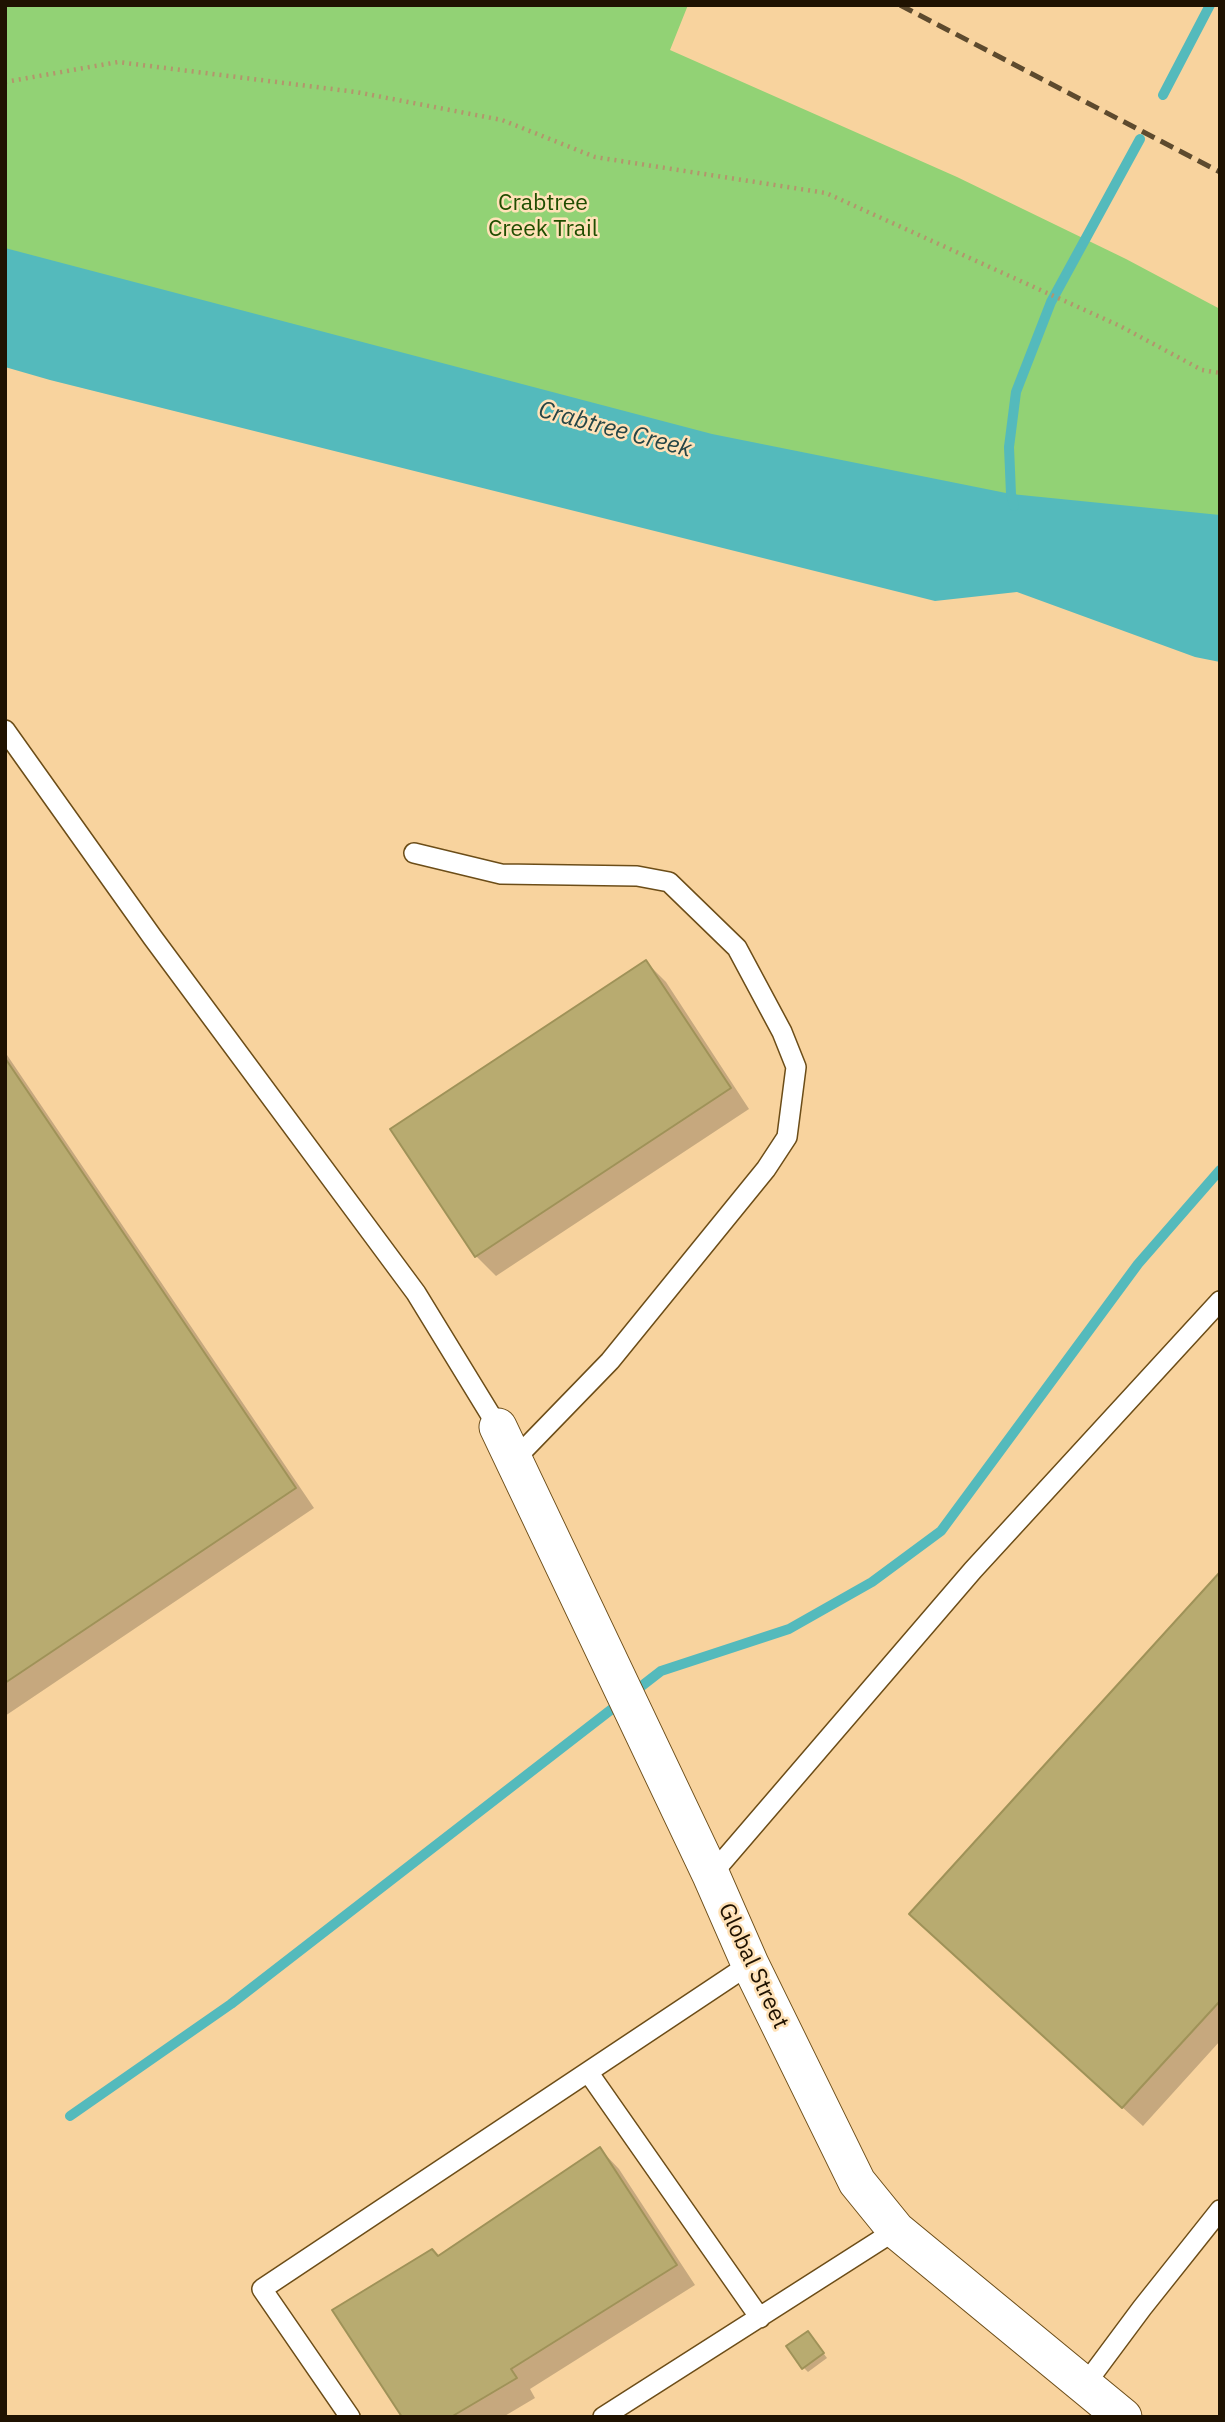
<!DOCTYPE html>
<style>
body{margin:0}
#map{position:relative;width:1225px;height:2422px;overflow:hidden;background:#f8d39e;font-family:"IBM Plex Sans",sans-serif}
canvas{display:block}
.frame{position:absolute;inset:0;border:7px solid #1f1201;pointer-events:none}
</style>
<div id="map">
<canvas width="1225" height="2422"></canvas>
<div class="frame"></div>
</div>
<script>
const ctx = document.querySelector('canvas').getContext('2d');
ctx.lineJoin = 'round';
function paint(path, color) { ctx.fillStyle = color; ctx.fill(path, 'evenodd'); }
const shape = rows => new Path2D(rows.map(r => 'M' + r).join(''));
function trace(path, color, width, dash) { ctx.strokeStyle = color; ctx.lineWidth = width; ctx.lineCap = dash ? 'butt' : 'round'; ctx.setLineDash(dash || []); ctx.stroke(path); }
function drawText(font, color, halo, rows, align = 'center') {
  ctx.font = font + ' "IBM Plex Sans",sans-serif'; ctx.lineWidth = 5; ctx.setLineDash([]); ctx.textBaseline = 'middle'; ctx.strokeStyle = halo; ctx.fillStyle = color; for (const [text, x, y, turn = 0] of rows) {
    ctx.save(); ctx.translate(x, y); ctx.rotate((+turn || 0) * Math.PI / 180); ctx.textAlign = isNaN(turn) ? turn : align; if (halo) ctx.strokeText(text, 0, 0); ctx.fillText(text, 0, 0); ctx.restore();
  }
}
paint(shape([
 [5,5,688,5,670,50,957,177,1126,259,1220,309,1220,576,5,286]
]), '#92d275');
paint(shape([
 [5,248,712,434,1011,494,1220,515,1220,662,1195,657,1017,592,935,601,50,380,5,367]
]), '#54babc');
paint(shape([
 [646,962,666,982,749,1109,496,1276,476,1256],
 [5,1052,314,1508,5,1716],
 [1220,1575,1220,2041,1143,2126,931,1934],
 [600,2149,619,2169,695,2285,530,2389,535,2398,503,2417,404,2417,439,2258],
 [812,2338,827,2358,808,2372,804,2368]
]), '#0003');
trace(shape([
 [1163,95,1210,5],
 [1014,506,1011,494,1009,447,1016,392,1051,302,1140,139],
 [70,2116,231,2004,661,1671,789,1629,872,1582,941,1531,1138,1264,1220,1170]
]), '#54babc', 10);
const building = shape([
 [646,960,731,1088,475,1257,390,1129,646,960],
 [5,1058,296,1488,5,1683,5,1058],
 [1220,1572,1220,2001,1122,2108,909,1914,1220,1572],
 [600,2147,677,2265,511,2369,517,2378,451,2417,402,2417,332,2310,432,2249,438,2256,600,2147],
 [808,2331,824,2353,802,2369,786,2346,808,2331]
]);
paint(building, '#b8ab70');
trace(building, '#9f9258', 2);
const lane = shape([
 [5,730,153,938,416,1293,498,1427],
 [414,853,501,874,637,876,669,882,737,948,782,1032,796,1067,787,1137,766,1169,610,1361,514,1460],
 [711,1875,973,1570,1220,1301],
 [588,2072,760,2318],
 [1084,2386,1142,2308,1220,2210],
 [350,2417,262,2289,750,1964],
 [603,2417,896,2230]
]);
const street = shape([
 [498,1427,711,1875,750,1964,857,2182,896,2230,1123,2417]
]);
trace(lane, '#6c4d18', 22);
trace(street, '#6c4d18', 39);
trace(shape([
 [5,82,118,62,356,92,502,120,595,157,826,193,1120,326,1202,370,1220,373]
]), '#b3956c', 4.5, [2, 5]);
trace(lane, '#fff', 19);
trace(street, '#fff', 37);
trace(shape([
 [900,5,1220,172]
]), '#5d4a2e', 5, [14, 7]);
drawText('23px', '#204e01', '#ffe2b8', [
 ["Crabtree",543,203],
 ["Creek Trail",543,229]
]);
drawText('23px', '#1f1201', '#ffe2b8', [
 ["Global Street",753,1966,65]
]);
drawText('italic 24px', '#254546', '#ffe2b8', [
 ["Crabtree Creek",615,430,15]
]);
</script>
